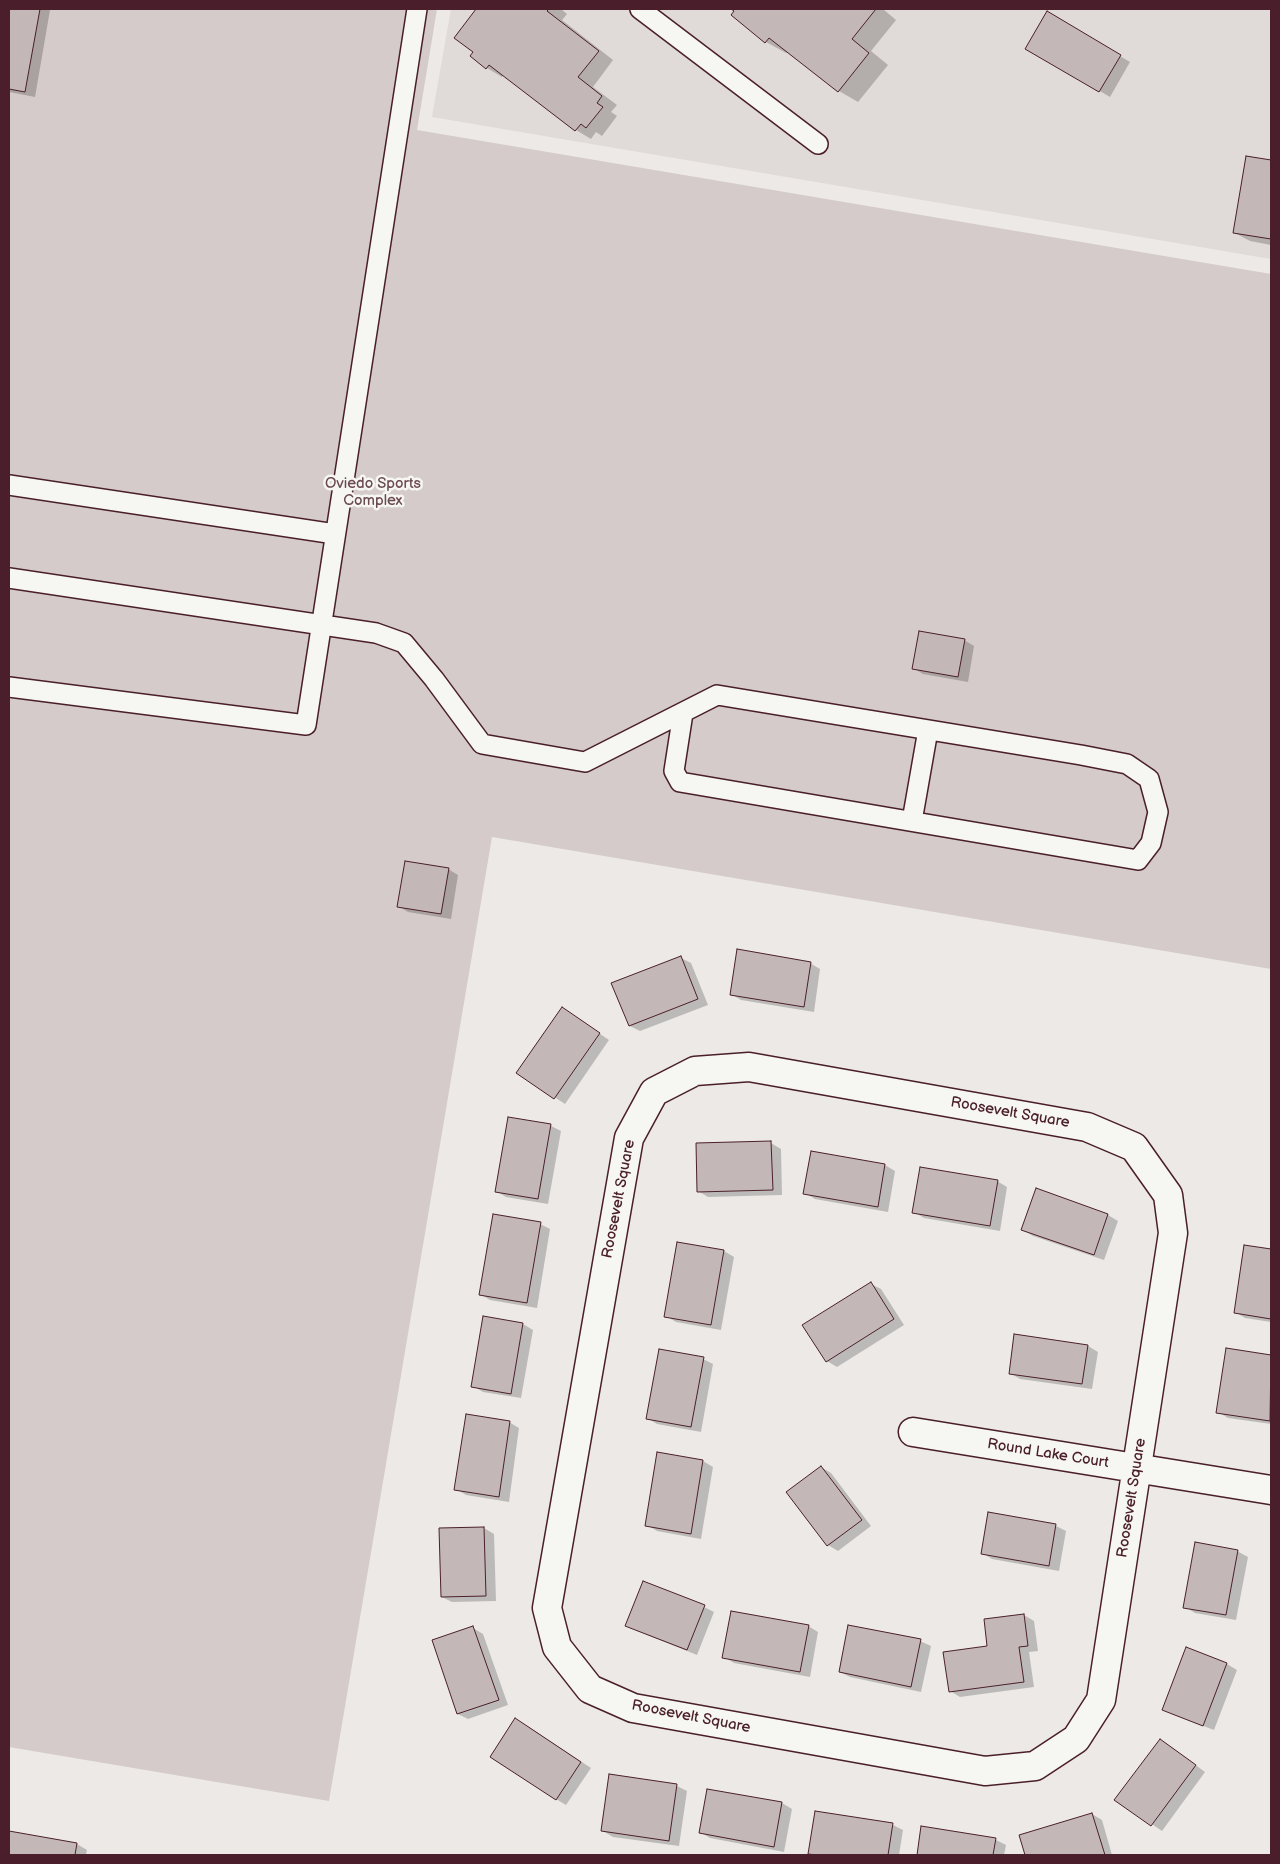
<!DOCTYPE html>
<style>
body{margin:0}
#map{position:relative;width:1280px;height:1864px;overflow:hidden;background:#ece9e6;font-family:"Balsamiq Sans",sans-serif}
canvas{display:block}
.frame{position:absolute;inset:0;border:10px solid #4a1f2b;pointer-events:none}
</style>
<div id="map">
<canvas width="1280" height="1864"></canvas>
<div class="frame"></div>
</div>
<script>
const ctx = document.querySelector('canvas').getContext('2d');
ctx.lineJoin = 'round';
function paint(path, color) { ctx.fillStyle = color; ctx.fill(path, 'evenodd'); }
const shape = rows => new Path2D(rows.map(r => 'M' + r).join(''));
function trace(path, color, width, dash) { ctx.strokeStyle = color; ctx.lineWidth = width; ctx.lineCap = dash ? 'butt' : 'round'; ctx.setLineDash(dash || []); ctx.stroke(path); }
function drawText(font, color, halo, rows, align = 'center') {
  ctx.font = font + ' "Balsamiq Sans",sans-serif'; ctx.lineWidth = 5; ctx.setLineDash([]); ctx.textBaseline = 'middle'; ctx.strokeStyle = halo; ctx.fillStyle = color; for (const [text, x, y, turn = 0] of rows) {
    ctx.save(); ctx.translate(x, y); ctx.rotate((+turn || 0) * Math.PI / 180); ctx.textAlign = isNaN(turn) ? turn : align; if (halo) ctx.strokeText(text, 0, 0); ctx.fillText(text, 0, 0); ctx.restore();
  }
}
paint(shape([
 [451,9,1271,9,1271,259,432,117]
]), '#e0dad8');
paint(shape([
 [9,9,437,9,417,130,1271,274,1271,969,492,837,329,1801,9,1747]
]), '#d4cbca');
paint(shape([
 [9,9,48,9,50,10,35,97,9,92],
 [478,9,561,9,567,14,562,20,613,60,593,87,617,105,611,112,617,116,602,136,596,132,591,139,576,130,504,75,502,77,487,68,471,56,474,52,456,38],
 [733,9,883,9,896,20,871,51,888,65,858,102,839,91,788,51,786,53,766,42],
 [1047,13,1130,62,1110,97,1027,48],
 [1247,157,1271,161,1271,245,1250,241,1235,233],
 [964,640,974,646,968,682,923,674,913,668],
 [448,869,458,875,451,919,408,912,398,906],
 [681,958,691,963,708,1005,640,1031,630,1026],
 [810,963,820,969,814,1012,741,1000,731,994],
 [572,1015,609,1040,565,1104,518,1073],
 [509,1118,551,1126,561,1131,548,1204,506,1197,496,1191],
 [771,1143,781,1149,782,1195,708,1197,698,1191],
 [812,1153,885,1165,895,1171,888,1212,815,1199,805,1193],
 [997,1181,1007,1187,1000,1231,924,1218,914,1212],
 [1037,1190,1108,1215,1118,1221,1104,1260,1033,1236,1023,1230],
 [540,1224,550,1229,537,1308,490,1300,480,1294],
 [1245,1246,1271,1250,1271,1322,1245,1318,1235,1312],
 [724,1251,734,1257,721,1330,676,1322,666,1316],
 [871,1284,881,1289,904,1325,837,1367,827,1361],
 [484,1317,523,1324,533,1330,521,1398,483,1392,473,1386],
 [1088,1346,1098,1352,1092,1389,1020,1379,1010,1373],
 [1227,1349,1271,1356,1271,1424,1228,1418,1218,1412],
 [703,1359,713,1364,701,1432,657,1424,647,1418],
 [509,1422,519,1428,509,1502,466,1495,456,1489],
 [658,1453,703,1461,713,1467,701,1539,657,1531,647,1525],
 [821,1467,831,1473,871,1526,838,1551,828,1545],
 [989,1513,1056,1526,1066,1531,1059,1571,992,1559,982,1553],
 [484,1528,494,1534,496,1601,452,1602,442,1597],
 [1237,1551,1248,1557,1236,1620,1195,1613,1185,1607],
 [704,1607,714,1612,697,1655,637,1631,627,1625],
 [1024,1615,1034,1621,1038,1651,1029,1652,1034,1687,960,1697,950,1691,989,1647],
 [808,1626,818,1632,810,1677,734,1663,724,1657],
 [473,1628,483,1634,508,1705,468,1719,458,1714],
 [920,1641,931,1646,921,1692,850,1677,840,1672],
 [1187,1649,1227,1664,1237,1670,1214,1730,1174,1715,1164,1709],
 [526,1725,591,1768,566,1805,556,1799],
 [1170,1746,1205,1772,1162,1831,1116,1800],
 [610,1776,677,1786,687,1791,679,1846,613,1837,603,1831],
 [708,1790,782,1803,792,1809,784,1852,710,1838,700,1832],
 [1092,1814,1102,1820,1112,1855,1027,1855,1021,1835],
 [893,1825,903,1830,899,1855,813,1855,809,1853],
 [922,1828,996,1840,1006,1845,1004,1855,918,1855],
 [9,1832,77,1844,87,1850,86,1855,9,1855]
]), '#0003');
const building = shape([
 [9,9,40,9,25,92,9,89,9,9],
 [476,9,549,9,547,11,599,51,578,77,602,96,597,103,603,107,586,128,581,124,575,131,489,65,486,69,470,56,473,52,454,38,476,9],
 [731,9,876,9,852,39,869,53,838,92,769,38,765,43,731,15,734,11,731,9],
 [1047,11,1121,55,1099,92,1025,49,1047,11],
 [1246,156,1271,160,1271,239,1233,233,1246,156],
 [919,631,965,639,958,677,912,669,919,631],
 [405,861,449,868,441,914,397,907,405,861],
 [737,949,811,962,804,1007,730,995,737,949],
 [681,956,698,999,629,1026,611,983,681,956],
 [562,1007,600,1033,554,1099,516,1073,562,1007],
 [508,1117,551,1124,538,1199,495,1192,508,1117],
 [771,1141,773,1190,697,1192,696,1143,771,1141],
 [811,1151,885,1164,878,1207,803,1194,811,1151],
 [920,1167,998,1180,990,1226,912,1213,920,1167],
 [1036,1188,1108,1214,1094,1255,1021,1230,1036,1188],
 [493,1214,541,1222,527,1303,479,1295,493,1214],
 [677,1242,724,1250,711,1325,664,1317,677,1242],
 [1244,1245,1271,1249,1271,1319,1234,1313,1244,1245],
 [871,1282,894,1319,826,1362,802,1325,871,1282],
 [483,1316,523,1323,511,1394,471,1387,483,1316],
 [1014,1334,1088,1345,1082,1384,1009,1374,1014,1334],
 [1226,1348,1271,1355,1270,1421,1216,1413,1226,1348],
 [659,1349,704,1357,691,1427,646,1419,659,1349],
 [466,1414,510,1421,499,1497,454,1490,466,1414],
 [657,1452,703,1460,691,1534,645,1526,657,1452],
 [821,1466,862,1520,827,1546,786,1492,821,1466],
 [988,1512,1056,1524,1049,1566,981,1554,988,1512],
 [484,1527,486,1596,441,1597,439,1528,484,1527],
 [1195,1542,1238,1550,1226,1615,1183,1608,1195,1542],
 [643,1581,705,1605,687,1650,625,1626,643,1581],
 [731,1611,809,1625,800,1672,722,1658,731,1611],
 [1024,1614,1028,1646,1019,1647,1024,1682,949,1692,943,1652,987,1646,984,1619,1024,1614],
 [848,1625,921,1639,911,1687,839,1672,848,1625],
 [473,1626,499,1700,457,1714,432,1640,473,1626],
 [1186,1647,1227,1663,1203,1726,1162,1710,1186,1647],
 [515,1718,581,1762,556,1800,490,1757,515,1718],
 [1160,1739,1196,1765,1151,1826,1114,1800,1160,1739],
 [609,1774,677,1784,669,1841,601,1831,609,1774],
 [707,1789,782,1802,774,1847,699,1833,707,1789],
 [815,1811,893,1823,888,1855,817,1855,808,1854,815,1811],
 [1092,1813,1105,1855,1025,1855,1019,1835,1092,1813],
 [921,1826,996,1838,993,1855,917,1855,921,1826],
 [9,1831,77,1843,75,1855,9,1855,9,1831]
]);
paint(building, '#c4b7b7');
trace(building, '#4a1f2b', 1);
const service = shape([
 [640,9,818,144],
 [9,485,335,534],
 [9,578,376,633,404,643,434,679,482,744,585,762,717,695,1081,755,1127,764,1149,779,1158,812,1151,843,1138,860,680,782,674,771,683,713],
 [9,687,306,725,417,9],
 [912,821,928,730]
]);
const minor = shape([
 [749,1067,1087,1127,1134,1147,1168,1195,1173,1233,1101,1700,1076,1739,1035,1766,985,1771,633,1708,590,1689,557,1647,547,1608,629,1138,654,1092,695,1071,749,1067],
 [913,1432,1271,1490]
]);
trace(service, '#4a1f2b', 22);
trace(minor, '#4a1f2b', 31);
trace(service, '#f6f6f2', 19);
trace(minor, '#f6f6f2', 28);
drawText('15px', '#6c4a53', '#f6f6f2', [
 ["Oviedo Sports",373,484],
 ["Complex",373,501]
]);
drawText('15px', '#4a1f2b', '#f6f6f2', [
 ["Roosevelt Square",1010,1113,10],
 ["Roosevelt Square",619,1199,-79],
 ["Round Lake Court",1048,1454,9],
 ["Roosevelt Square",1132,1498,-81],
 ["Roosevelt Square",691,1717,11]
]);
</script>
